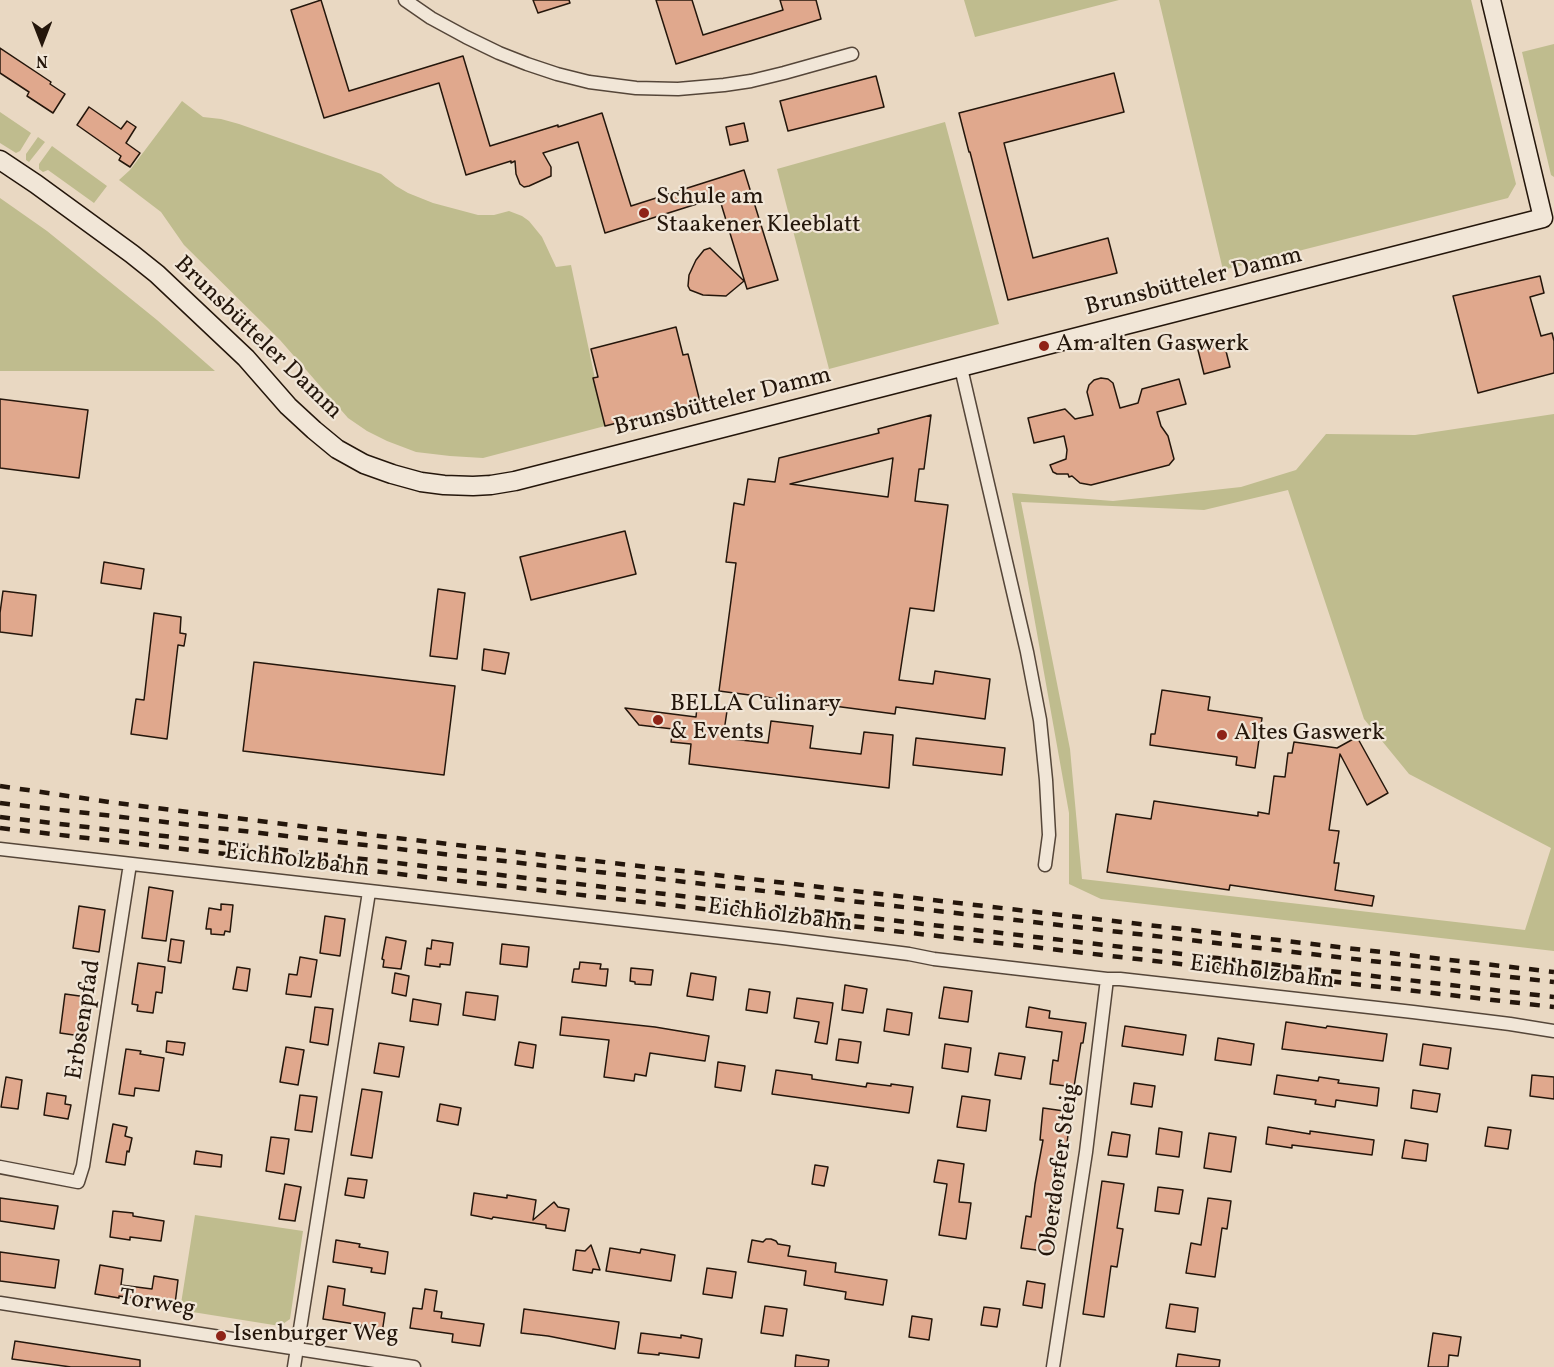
<!DOCTYPE html>
<meta charset="utf-8">
<style>
body{margin:0}
#map{position:relative;width:1554px;height:1367px;overflow:hidden;background:#e9d8c2;font-family:Vollkorn,serif}
canvas{display:block}
.north{position:absolute;left:12px;top:12px;width:60px;height:60px;-webkit-text-stroke:4px #f1e6d7;paint-order:stroke;rotate:180deg;font-size:16px;font-weight:700;line-height:24px;text-align:center;color:#24160b}
.north::after{content:'';display:block;margin:auto;width:21px;height:27px;background:#24160b;clip-path:polygon(50% 0,100% 100%,50% 72%,0 100%)}
</style>
<div id="map">
<canvas width="1554" height="1367"></canvas>
<div class="north">N</div>
</div>
<script>
const ctx = document.querySelector('canvas').getContext('2d');
ctx.lineJoin = 'round';
function paint(path, color) { ctx.fillStyle = color; ctx.fill(path, 'evenodd'); }
const shape = rows => new Path2D(rows.map(r => 'M' + r).join(''));
function trace(path, color, width, dash) { ctx.strokeStyle = color; ctx.lineWidth = width; ctx.lineCap = dash ? 'butt' : 'round'; ctx.setLineDash(dash || []); ctx.stroke(path); }
function drawText(font, color, halo, rows, align = 'center') {
  ctx.font = font + ' Vollkorn,serif'; ctx.lineWidth = 4.5; ctx.setLineDash([]); ctx.textBaseline = 'middle'; ctx.strokeStyle = halo; ctx.fillStyle = color; for (const [text, x, y, turn = 0] of rows) {
    ctx.save(); ctx.translate(x, y); ctx.rotate((+turn || 0) * Math.PI / 180); ctx.textAlign = isNaN(turn) ? turn : align; if (halo) ctx.strokeText(text, 0, 0); ctx.fillText(text, 0, 0); ctx.restore();
  }
}
paint(shape([
 [964,0,1119,0,975,37],
 [1159,0,1471,0,1516,184,1508,198,1223,270],
 [1554,44,1554,177,1551,175,1522,52],
 [182,101,203,117,221,119,239,124,373,171,381,174,396,186,408,193,433,203,478,215,494,215,509,211,522,216,529,221,542,237,556,267,571,265,605,426,483,458,450,456,416,452,387,441,367,431,348,418,280,340,184,245,161,212,119,180,130,170],
 [0,112,31,133,20,151,16,153,0,143],
 [945,122,999,324,829,369,777,169],
 [38,137,45,142,29,162,26,160,26,154],
 [52,146,107,186,94,203,48,170,43,172,39,169,39,164],
 [0,198,47,231,157,320,215,371,0,371],
 [1554,414,1554,951,1101,899,1069,884,1069,813,1012,493,1113,501,1241,487,1296,470,1326,434,1415,435],
 [1288,490,1364,719,1409,774,1551,848,1525,930,1082,879,1070,749,1021,502,1204,510],
 [195,1215,303,1231,290,1319,280,1326,180,1310]
]), '#bfbc8e');
const building = shape([
 [321,0,349,91,463,56,490,146,558,125,558,127,602,113,631,206,744,170,778,280,747,289,719,197,605,233,578,142,543,153,551,167,551,176,529,186,524,187,520,184,516,174,515,161,511,163,511,161,466,175,439,83,324,118,291,10,321,0],
 [533,0,569,0,570,3,538,13,533,0],
 [656,0,692,0,703,35,783,10,780,0,816,0,821,19,676,64,656,0],
 [0,48,51,82,50,84,65,94,53,113,27,96,29,92,0,73,0,48],
 [1114,73,1124,112,1004,143,1033,258,1108,238,1117,273,1008,300,970,152,969,152,959,113,1114,73],
 [876,76,884,107,788,131,780,101,876,76],
 [89,107,121,129,127,121,136,127,126,143,140,153,130,167,119,160,121,156,77,125,89,107],
 [744,123,748,141,730,145,726,127,744,123],
 [710,248,744,281,726,296,703,295,690,290,688,286,689,275,696,260,704,250,710,248],
 [1540,276,1544,293,1530,297,1541,336,1552,333,1554,341,1554,373,1478,393,1453,296,1540,276],
 [676,327,683,355,688,354,700,402,605,426,593,378,598,377,591,349,676,327],
 [1224,343,1230,367,1204,374,1198,350,1224,343],
 [1101,378,1108,379,1113,383,1120,408,1138,403,1142,389,1179,379,1186,404,1157,412,1161,426,1168,436,1174,459,1169,465,1091,485,1080,483,1072,476,1069,477,1068,474,1057,474,1053,472,1050,465,1066,459,1067,450,1064,436,1034,443,1028,418,1065,409,1075,419,1093,415,1087,392,1089,385,1094,380,1101,378],
 [0,399,88,410,79,478,0,468,0,399],
 [931,415,924,469,919,469,915,501,948,505,934,611,910,608,899,680,933,684,935,671,990,679,985,719,896,707,895,714,719,691,736,563,726,562,734,503,744,505,748,479,775,482,779,458,879,433,878,429,931,415],
 [893,458,888,497,790,484,893,458],
 [625,531,636,574,531,600,520,557,625,531],
 [104,562,144,569,141,589,101,583,104,562],
 [438,589,465,593,457,659,430,656,438,589],
 [3,591,36,595,32,636,0,632,0,613,3,591],
 [154,613,181,617,180,633,186,634,184,646,178,645,167,739,131,734,136,699,144,700,154,613],
 [484,649,509,653,505,674,482,670,484,649],
 [254,662,455,686,444,775,243,751,254,662],
 [1162,690,1210,697,1208,710,1262,718,1255,768,1236,765,1237,757,1150,745,1151,734,1155,734,1162,690],
 [697,707,727,711,723,738,768,743,771,721,813,726,810,748,861,754,864,732,893,735,889,788,689,764,691,744,671,742,673,729,639,725,625,708,696,717,697,707],
 [1357,737,1388,793,1367,805,1340,754,1329,830,1339,831,1334,863,1339,863,1335,890,1374,896,1372,906,1230,885,1229,890,1107,872,1116,814,1151,819,1154,801,1258,816,1258,812,1269,814,1274,776,1285,777,1288,753,1292,753,1294,742,1337,748,1357,737],
 [916,738,1005,748,1002,775,913,765,916,738],
 [149,887,173,891,166,941,142,938,149,887],
 [221,904,233,905,230,932,225,931,224,935,211,934,211,929,206,929,209,908,221,910,221,904],
 [79,906,105,910,99,952,73,948,79,906],
 [325,916,345,919,340,956,320,953,325,916],
 [386,937,406,941,401,969,383,967,384,960,382,959,386,937],
 [171,939,184,941,181,963,168,961,171,939],
 [432,940,453,943,450,965,440,964,440,967,425,965,427,948,431,949,432,940],
 [502,944,529,947,527,967,500,964,502,944],
 [300,957,317,960,311,997,286,994,289,974,297,975,300,957],
 [580,962,601,964,600,969,608,969,606,986,572,982,574,969,579,969,580,962],
 [138,963,165,967,162,993,156,992,153,1013,137,1011,138,1005,132,1004,138,963],
 [237,967,250,969,247,991,233,989,237,967],
 [631,968,653,970,651,985,635,984,635,982,630,981,631,968],
 [395,973,409,976,406,996,392,993,395,973],
 [691,973,716,977,713,1000,687,996,691,973],
 [845,985,867,989,863,1013,842,1010,845,985],
 [944,987,972,991,968,1022,939,1018,944,987],
 [749,989,770,992,767,1013,746,1010,749,989],
 [466,992,498,996,495,1020,463,1015,466,992],
 [65,994,87,997,81,1036,60,1033,65,994],
 [797,998,833,1003,827,1044,815,1042,819,1022,794,1018,797,998],
 [413,999,441,1004,438,1025,410,1021,413,999],
 [315,1007,333,1009,328,1045,310,1042,315,1007],
 [1029,1007,1050,1011,1049,1018,1086,1023,1083,1043,1081,1043,1074,1087,1050,1084,1053,1060,1058,1061,1062,1032,1026,1027,1029,1007],
 [887,1009,912,1013,909,1035,884,1031,887,1009],
 [562,1017,655,1027,709,1036,705,1061,650,1053,646,1076,635,1074,634,1081,604,1077,609,1040,560,1035,562,1017],
 [1286,1022,1326,1028,1327,1026,1387,1034,1383,1061,1282,1049,1286,1022],
 [1125,1026,1186,1035,1183,1055,1122,1046,1125,1026],
 [1218,1038,1254,1044,1251,1065,1215,1060,1218,1038],
 [839,1039,861,1042,858,1063,836,1060,839,1039],
 [167,1041,185,1043,183,1055,166,1052,167,1041],
 [519,1042,536,1045,533,1068,515,1065,519,1042],
 [379,1043,404,1047,399,1077,374,1073,379,1043],
 [945,1044,971,1048,968,1072,942,1068,945,1044],
 [1423,1044,1451,1048,1448,1069,1420,1065,1423,1044],
 [286,1047,304,1050,298,1085,280,1082,286,1047],
 [126,1049,141,1051,140,1054,164,1058,159,1091,135,1088,134,1096,119,1094,126,1049],
 [999,1053,1025,1057,1021,1079,995,1075,999,1053],
 [718,1062,745,1066,741,1091,715,1087,718,1062],
 [776,1070,812,1075,812,1079,866,1087,867,1083,891,1086,891,1084,913,1087,909,1113,772,1094,776,1070],
 [1277,1075,1318,1081,1319,1077,1339,1080,1338,1083,1379,1088,1377,1106,1336,1100,1335,1107,1315,1104,1316,1100,1274,1094,1277,1075],
 [1532,1075,1554,1077,1554,1099,1530,1096,1532,1075],
 [6,1077,22,1080,18,1109,1,1107,6,1077],
 [1134,1083,1155,1086,1152,1107,1131,1104,1134,1083],
 [362,1089,382,1092,372,1158,351,1155,362,1089],
 [1413,1090,1440,1094,1437,1112,1411,1108,1413,1090],
 [47,1093,66,1096,65,1104,71,1105,68,1119,44,1115,47,1093],
 [300,1095,317,1097,312,1132,295,1130,300,1095],
 [962,1096,990,1100,986,1131,957,1127,962,1096],
 [440,1104,461,1108,458,1125,437,1121,440,1104],
 [1043,1108,1071,1112,1064,1166,1061,1166,1053,1221,1057,1221,1052,1252,1021,1248,1026,1216,1031,1217,1035,1184,1043,1140,1040,1140,1043,1108],
 [113,1124,127,1127,125,1136,132,1138,129,1152,127,1151,125,1165,106,1162,113,1124],
 [1268,1127,1310,1134,1310,1131,1374,1140,1372,1155,1292,1145,1292,1148,1266,1144,1268,1127],
 [1488,1127,1511,1130,1508,1149,1485,1146,1488,1127],
 [1159,1128,1182,1132,1179,1157,1156,1154,1159,1128],
 [1112,1132,1130,1135,1127,1157,1108,1155,1112,1132],
 [1209,1133,1236,1137,1231,1172,1204,1168,1209,1133],
 [271,1137,289,1139,284,1174,266,1171,271,1137],
 [1405,1140,1428,1144,1426,1161,1402,1158,1405,1140],
 [196,1151,222,1155,221,1167,194,1164,196,1151],
 [938,1160,964,1164,959,1202,971,1203,966,1239,939,1235,947,1184,934,1182,938,1160],
 [815,1165,828,1167,824,1186,812,1184,815,1165],
 [348,1178,367,1180,364,1198,345,1195,348,1178],
 [1102,1181,1124,1184,1117,1228,1123,1229,1117,1267,1111,1266,1104,1317,1083,1314,1102,1181],
 [285,1184,301,1187,295,1221,279,1219,285,1184],
 [1158,1187,1183,1190,1179,1214,1155,1211,1158,1187],
 [474,1193,507,1198,507,1195,536,1200,533,1220,554,1202,558,1207,569,1209,565,1231,546,1228,546,1225,493,1217,492,1219,471,1215,474,1193],
 [0,1198,58,1206,54,1229,0,1221,0,1198],
 [1208,1198,1231,1201,1227,1229,1222,1228,1215,1277,1186,1273,1191,1243,1201,1245,1208,1198],
 [113,1211,133,1213,133,1216,164,1221,161,1241,130,1237,130,1240,110,1237,113,1211],
 [766,1239,771,1239,776,1241,778,1244,790,1246,788,1256,836,1263,835,1272,887,1280,883,1305,845,1299,846,1292,804,1285,806,1271,748,1262,752,1240,763,1242,766,1239],
 [336,1240,360,1244,359,1247,388,1252,385,1274,371,1272,372,1268,333,1262,336,1240],
 [591,1245,600,1270,593,1269,592,1273,573,1270,576,1250,585,1251,591,1245],
 [610,1248,640,1253,641,1249,675,1255,671,1281,606,1271,610,1248],
 [0,1252,59,1260,55,1288,0,1281,0,1252],
 [100,1265,123,1269,121,1285,152,1289,154,1276,178,1280,175,1304,119,1296,119,1298,95,1294,100,1265],
 [707,1268,736,1272,732,1298,703,1294,707,1268],
 [1027,1281,1045,1284,1042,1308,1023,1305,1027,1281],
 [328,1286,345,1289,343,1305,385,1313,382,1333,361,1330,361,1325,323,1319,328,1286],
 [425,1289,437,1291,434,1311,442,1312,441,1318,484,1324,480,1346,452,1342,453,1334,410,1328,413,1308,422,1309,425,1289],
 [1170,1304,1198,1308,1195,1332,1166,1328,1170,1304],
 [765,1306,787,1309,783,1336,761,1333,765,1306],
 [984,1307,1000,1309,997,1327,981,1325,984,1307],
 [524,1309,619,1322,615,1349,548,1336,521,1333,524,1309],
 [912,1316,932,1319,929,1340,909,1337,912,1316],
 [641,1333,681,1338,681,1335,702,1339,699,1358,659,1353,659,1355,638,1353,641,1333],
 [1433,1333,1461,1337,1458,1356,1449,1355,1448,1367,1428,1367,1433,1333],
 [15,1341,140,1360,140,1367,71,1367,12,1359,15,1341],
 [1178,1354,1220,1360,1219,1367,1176,1367,1178,1354],
 [796,1355,829,1360,828,1367,795,1367,796,1355]
]);
paint(building, '#e0a88d');
trace(building, '#24160b', 1.5);
const street = shape([
 [405,0,431,18,466,37,499,53,527,64,557,74,589,82,636,88,678,89,724,85,751,81,784,73,852,54],
 [961,368,1027,652,1040,720,1046,780,1049,835,1045,865],
 [0,849,783,938,909,954,934,959,1107,979,1120,979,1413,1012,1510,1024,1554,1031],
 [0,1167,78,1182,83,1166,130,864],
 [0,1303,414,1367],
 [294,1367,369,892],
 [1053,1367,1086,1152,1107,979]
]);
const secondary = shape([
 [0,160,36,184,132,254,157,274,246,358,288,406,314,430,337,449,364,464,392,474,421,482,444,485,473,486,491,485,515,481,1543,218,1491,0]
]);
trace(street, '#554639', 15);
trace(secondary, '#24160b', 21);
trace(street, '#f1e6d7', 12);
trace(secondary, '#f1e6d7', 18);
trace(shape([
 [0,786,116,803,371,835,1554,972],
 [0,803,1554,982],
 [0,817,1554,997],
 [0,828,1554,1007]
]), '#24160b', 4.5, [10, 10]);
for (const [x, y, r, color] of [
 [644,213,6,"#8f2418"],
 [1044,346,6,"#8f2418"],
 [658,720,6,"#8f2418"],
 [1222,735,6,"#8f2418"],
 [221,1336,6,"#8f2418"]
]) { const dot = new Path2D(); dot.arc(x, y, r, 0, 2 * Math.PI); ctx.fillStyle = color; ctx.fill(dot); trace(dot, '#f1e6d7', 2); }
drawText('24px', '#24160b', '#f1e6d7', [
 ["Schule am",656,199],
 ["Staakener Kleeblatt",656,227],
 ["Am alten Gaswerk",1056,346],
 ["BELLA Culinary",670,706],
 ["& Events",670,734],
 ["Altes Gaswerk",1234,735],
 ["Isenburger Weg",233,1336]
], 'left');
drawText('24px', '#24160b', '#f1e6d7', [
 ["Brunsbütteler Damm",1194,283,-14],
 ["Brunsbütteler Damm",257,339,44],
 ["Brunsbütteler Damm",723,403,-14],
 ["Eichholzbahn",297,862,7],
 ["Eichholzbahn",780,917,7],
 ["Eichholzbahn",1262,974,7],
 ["Erbsenpfad",85,1020,-81],
 ["Oberdorfer Steig",1061,1170,-82],
 ["Torweg",157,1305,9]
]);
</script>
